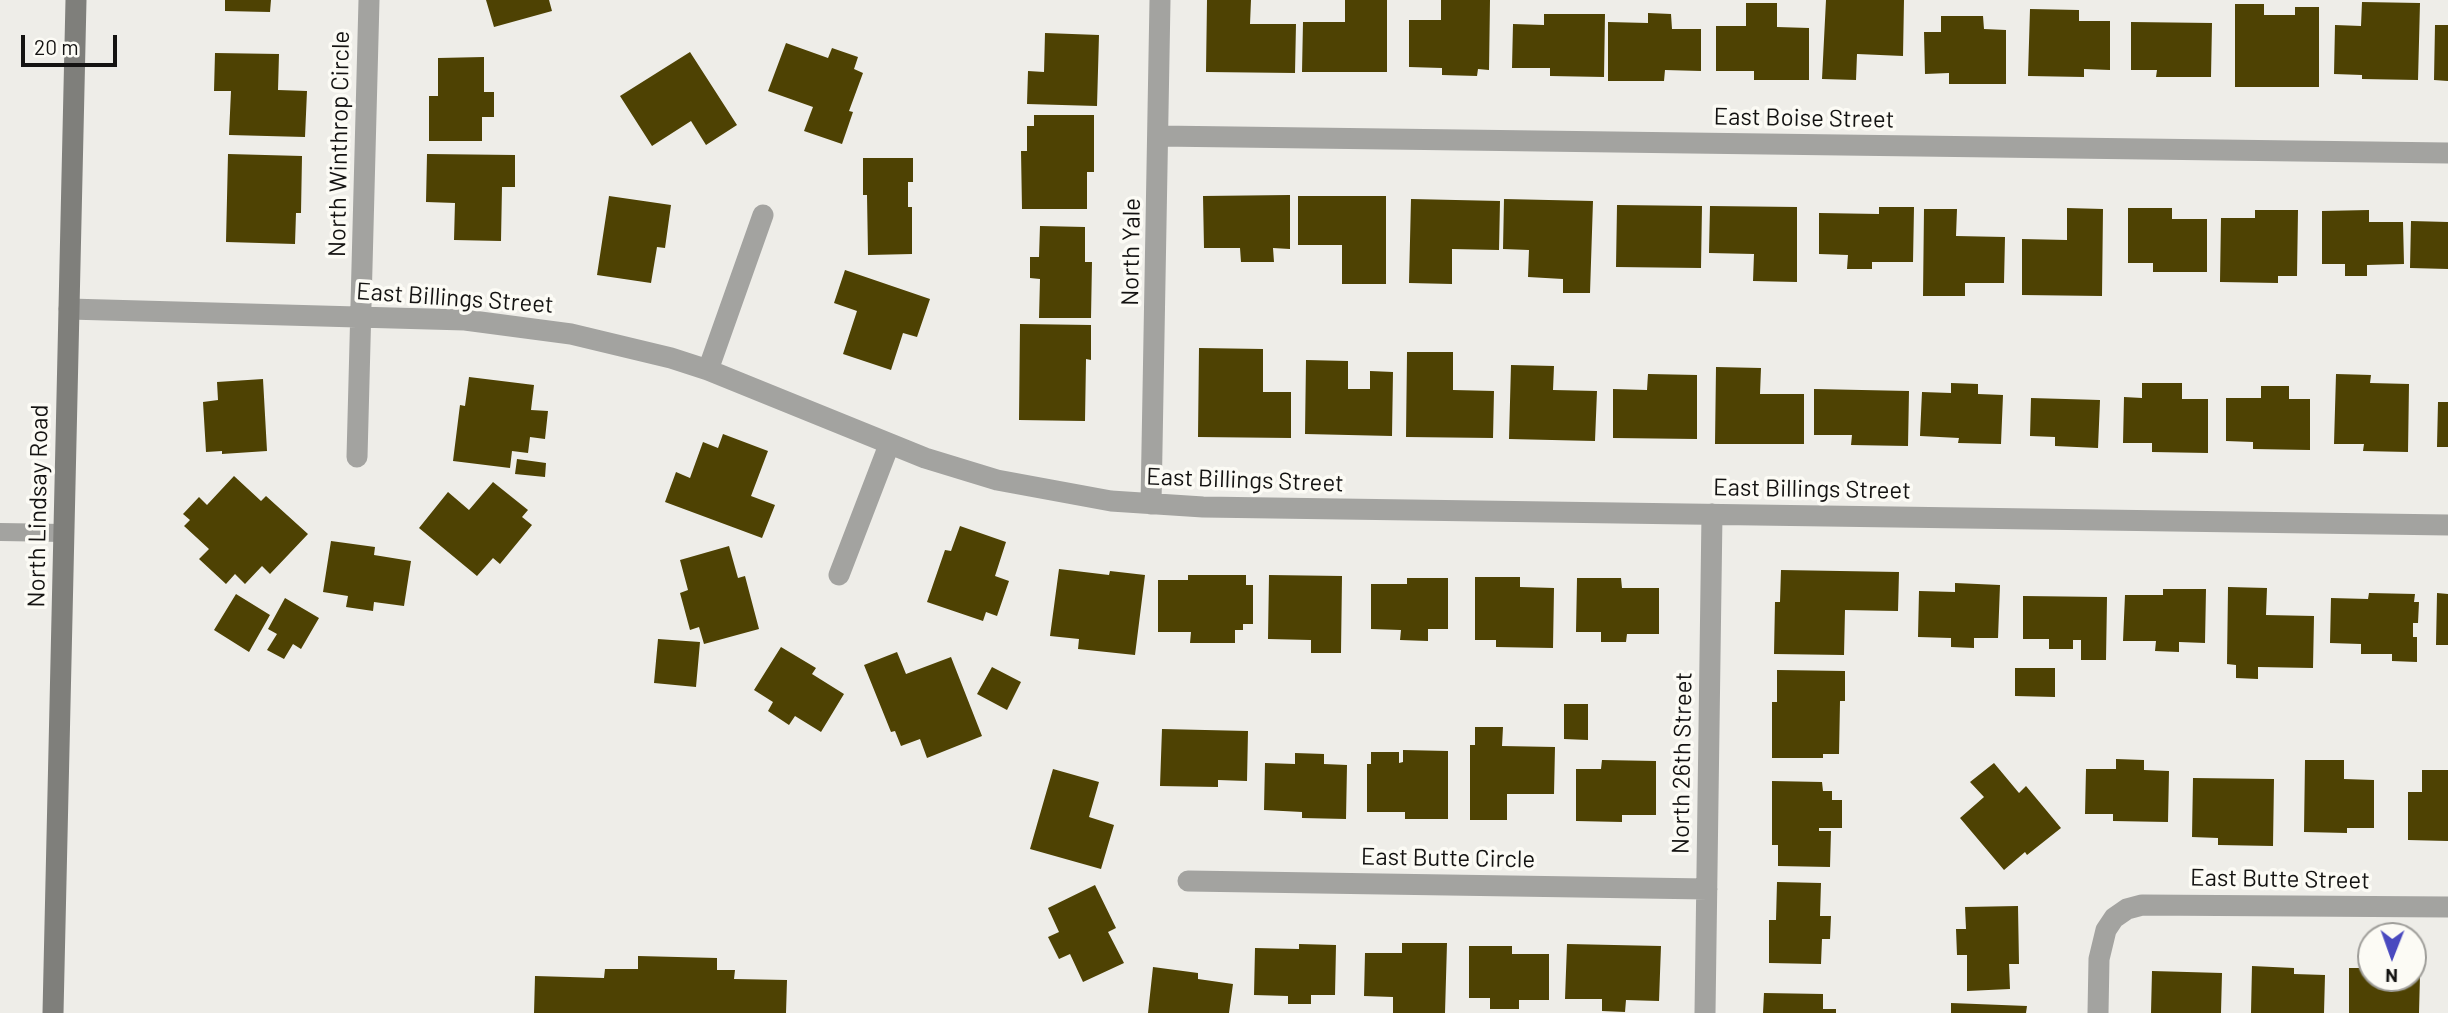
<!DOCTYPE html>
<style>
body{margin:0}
#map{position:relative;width:2448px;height:1013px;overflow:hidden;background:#eeede8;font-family:Barlow,sans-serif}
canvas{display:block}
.north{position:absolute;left:2357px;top:922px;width:70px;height:70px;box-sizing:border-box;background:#fcfbf5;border:2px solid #9f9e9a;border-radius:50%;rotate:181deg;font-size:19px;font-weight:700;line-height:28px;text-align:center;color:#141312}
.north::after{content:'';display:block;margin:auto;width:24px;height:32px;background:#4949bf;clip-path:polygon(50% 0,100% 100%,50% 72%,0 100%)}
.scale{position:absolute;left:21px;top:35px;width:96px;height:32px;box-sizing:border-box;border:4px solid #141312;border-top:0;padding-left:9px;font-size:21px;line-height:24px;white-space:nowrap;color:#141312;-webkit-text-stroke:5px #fcfbf5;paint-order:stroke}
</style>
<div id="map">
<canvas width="2448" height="1013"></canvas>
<div class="north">N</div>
<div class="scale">20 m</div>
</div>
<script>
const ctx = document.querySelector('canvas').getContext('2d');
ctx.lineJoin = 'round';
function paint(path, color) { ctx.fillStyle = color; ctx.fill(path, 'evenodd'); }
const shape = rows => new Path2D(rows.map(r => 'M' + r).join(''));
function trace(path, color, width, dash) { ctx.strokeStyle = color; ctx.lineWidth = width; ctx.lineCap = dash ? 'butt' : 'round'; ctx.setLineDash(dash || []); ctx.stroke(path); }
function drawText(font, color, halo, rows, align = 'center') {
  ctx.font = font + ' Barlow,sans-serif'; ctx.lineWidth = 7; ctx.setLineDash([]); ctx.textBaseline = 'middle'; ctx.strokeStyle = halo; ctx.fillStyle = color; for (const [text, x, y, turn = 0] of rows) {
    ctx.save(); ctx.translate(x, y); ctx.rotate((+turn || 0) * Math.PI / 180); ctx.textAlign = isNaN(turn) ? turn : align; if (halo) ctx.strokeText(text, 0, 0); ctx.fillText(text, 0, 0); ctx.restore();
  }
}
paint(shape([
 [225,0,271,0,270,12,225,11],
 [486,0,549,0,552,11,494,27],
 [1207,0,1251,0,1250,24,1296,24,1295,73,1206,72],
 [1345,0,1387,0,1387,72,1302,72,1303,22,1345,22],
 [1441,0,1490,0,1489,70,1478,69,1477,76,1442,75,1442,68,1409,67,1409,20,1441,20],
 [1826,0,1904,0,1903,56,1857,54,1856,80,1822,79],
 [2362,2,2420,3,2418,80,2362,79,2362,75,2334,74,2335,25,2361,26],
 [1746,3,1777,3,1777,27,1809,28,1809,80,1754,80,1754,71,1716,71,1716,26,1746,26],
 [2235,4,2264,4,2264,15,2295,15,2295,7,2319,7,2319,87,2235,87],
 [2030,9,2079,10,2079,21,2110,21,2110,70,2084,69,2084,77,2028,76],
 [1648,13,1671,14,1672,29,1701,29,1701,71,1665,70,1664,81,1608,81,1608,22,1648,23],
 [1544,14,1605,14,1604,77,1550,76,1550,68,1512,68,1513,24,1544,25],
 [1941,16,1983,16,1984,29,2006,30,2006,84,1949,84,1949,73,1925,74,1924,32,1941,32],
 [2131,22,2212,23,2211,77,2156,77,2157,70,2131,70],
 [2435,25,2448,25,2448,81,2434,80],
 [1045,33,1099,35,1097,106,1027,104,1028,71,1044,72],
 [786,43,828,58,832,48,858,57,854,69,863,73,849,111,853,112,842,144,804,131,813,107,768,91],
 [690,52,737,125,706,145,691,121,652,146,620,96],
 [215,53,279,54,278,90,307,91,305,137,229,135,231,91,214,91],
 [484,57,484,92,494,92,494,117,482,117,482,141,429,141,429,96,438,96,438,58],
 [1034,115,1094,115,1094,172,1087,172,1087,209,1022,209,1021,151,1027,151,1027,126,1034,126],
 [228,154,302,156,301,213,296,213,295,244,226,242],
 [427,154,515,155,515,187,502,187,501,241,454,240,455,203,426,202],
 [863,158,913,158,913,182,908,182,908,207,912,207,912,254,868,255,867,195,863,195],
 [1290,195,1290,249,1273,248,1274,262,1241,262,1240,248,1204,248,1203,196],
 [609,196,671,205,665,248,657,247,651,283,597,275],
 [1298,196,1386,196,1386,284,1342,284,1342,245,1298,245],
 [1411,199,1500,201,1499,250,1452,249,1452,284,1409,283],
 [1504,199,1593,201,1590,293,1563,293,1563,279,1528,277,1529,250,1503,249],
 [1617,205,1702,206,1701,268,1616,267],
 [1710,206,1797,207,1797,282,1753,281,1754,254,1709,253],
 [1879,207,1914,207,1913,262,1872,262,1872,269,1847,269,1848,255,1819,254,1819,213,1879,214],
 [2067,208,2103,209,2102,296,2022,295,2022,239,2067,240],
 [2128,208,2172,208,2172,219,2207,219,2207,272,2153,272,2153,263,2128,263],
 [1924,209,1957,209,1956,236,2005,237,2004,283,1965,283,1965,296,1923,296],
 [2255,210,2298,210,2297,276,2278,276,2278,283,2220,282,2221,218,2255,218],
 [2369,210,2369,222,2403,222,2404,264,2367,265,2367,276,2345,276,2345,264,2322,264,2322,211],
 [2411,221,2448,222,2448,269,2410,268],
 [1040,226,1085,227,1085,262,1092,262,1091,318,1039,318,1040,279,1030,278,1030,257,1039,257],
 [845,270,930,299,917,337,903,333,891,370,843,354,857,311,834,303],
 [1020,324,1091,325,1091,360,1086,359,1085,421,1019,420],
 [1199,348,1263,349,1263,392,1291,392,1291,438,1198,437],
 [1407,352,1453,352,1453,390,1494,391,1493,438,1406,437],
 [1306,360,1348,361,1348,389,1370,389,1370,371,1393,372,1392,436,1305,434],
 [1511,365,1554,366,1553,390,1597,391,1595,441,1509,439],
 [1716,367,1761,368,1760,394,1804,394,1804,444,1715,444],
 [1648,374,1697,375,1697,439,1613,438,1613,389,1647,390],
 [2336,374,2371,375,2370,383,2409,384,2408,452,2363,451,2364,444,2334,444],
 [469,377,534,385,531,410,548,411,545,439,530,437,528,453,512,451,510,468,453,461,460,405,465,406],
 [263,379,267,451,222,454,222,451,206,452,203,402,218,400,217,382],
 [1951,383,1978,384,1978,394,2003,395,2001,444,1958,443,1959,438,1920,436,1922,392,1951,393],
 [2142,383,2182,383,2182,399,2208,399,2208,453,2152,452,2152,443,2123,443,2124,397,2142,398],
 [2261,386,2289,386,2289,399,2310,399,2310,450,2253,449,2253,442,2226,441,2226,398,2261,398],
 [1814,389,1909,391,1908,446,1851,445,1852,435,1814,435],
 [2031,398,2100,400,2098,448,2055,446,2055,437,2030,436],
 [2438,402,2448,402,2448,447,2437,447],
 [723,434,768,451,751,496,775,505,762,538,665,502,676,472,690,478,703,442,718,448],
 [517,459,546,463,545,477,515,474],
 [234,476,261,501,266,496,308,534,270,574,262,566,245,584,235,574,226,584,199,559,209,549,184,526,190,520,183,514,199,497,207,505],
 [493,482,528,510,522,517,532,525,500,564,493,558,477,576,419,528,448,492,469,510],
 [960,526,1006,542,995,576,1009,581,997,616,986,612,983,621,927,602,945,550,951,551],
 [331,541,375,547,374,555,411,561,404,606,374,602,373,611,346,607,348,596,323,592],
 [729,546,738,578,745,576,759,629,704,644,699,627,690,630,680,593,688,590,680,560],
 [1059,569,1109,575,1110,571,1145,575,1135,655,1078,649,1079,639,1050,636],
 [1781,570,1899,572,1898,611,1845,610,1844,655,1774,654,1775,602,1780,602],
 [1188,575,1246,575,1246,585,1253,585,1253,624,1243,624,1243,630,1235,630,1235,643,1190,643,1191,632,1158,632,1158,580,1188,580],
 [1269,575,1342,576,1341,653,1311,653,1311,640,1268,639],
 [1475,577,1520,577,1520,587,1554,588,1553,648,1496,647,1496,640,1475,640],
 [1407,578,1448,578,1448,629,1428,629,1428,641,1400,640,1401,630,1371,629,1371,584,1407,584],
 [1577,578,1621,578,1622,588,1659,588,1659,634,1627,634,1626,642,1601,642,1601,632,1576,632],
 [1955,583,2000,585,1998,638,1974,638,1974,648,1951,647,1951,638,1918,637,1919,591,1955,592],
 [2228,587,2267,588,2266,615,2314,616,2313,668,2258,667,2258,679,2236,678,2236,665,2227,664],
 [2163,589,2206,589,2205,643,2179,642,2179,652,2155,651,2156,641,2123,641,2125,595,2163,595],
 [2369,593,2415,594,2414,602,2419,602,2418,623,2413,623,2413,637,2417,637,2417,662,2392,661,2392,654,2361,654,2361,644,2330,643,2331,598,2368,599],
 [2437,593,2448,594,2448,645,2436,645],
 [236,594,270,615,249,652,214,630],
 [2023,596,2107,597,2106,660,2081,660,2081,640,2073,640,2073,649,2049,649,2049,639,2023,639],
 [285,598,319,618,301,649,293,644,284,659,267,650,277,634,268,629],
 [658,639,700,642,696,687,654,683],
 [781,647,816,668,812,674,844,694,821,732,795,716,789,725,768,711,773,702,754,690],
 [897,652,906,674,951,657,982,736,927,758,920,739,901,746,895,731,891,732,864,665],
 [992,667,1021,682,1007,710,977,694],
 [2015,668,2055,668,2055,697,2015,696],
 [1777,670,1845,671,1845,701,1840,701,1839,754,1823,754,1823,758,1772,758,1772,702,1777,702],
 [1564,704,1588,704,1588,740,1564,739],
 [1475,727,1503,727,1502,746,1555,747,1554,794,1507,794,1507,820,1470,820,1470,745,1475,745],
 [1162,729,1248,731,1247,781,1218,780,1218,787,1160,786],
 [1403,750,1448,751,1448,819,1405,819,1405,812,1367,812,1367,764,1371,764,1371,752,1399,752,1399,763,1403,762],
 [1295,753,1324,754,1324,764,1347,765,1346,819,1302,818,1302,812,1264,810,1265,763,1295,764],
 [2116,759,2144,760,2144,770,2169,771,2168,822,2113,821,2113,814,2085,814,2086,769,2116,769],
 [1602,760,1656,761,1656,815,1622,815,1622,822,1576,821,1576,769,1601,769],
 [2305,760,2344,760,2344,779,2374,780,2374,828,2347,828,2347,833,2304,832],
 [1994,763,2019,793,2026,786,2061,828,2027,855,2025,852,2004,870,1960,818,1984,797,1970,782],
 [1053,769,1099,782,1089,817,1114,825,1101,869,1030,849],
 [2422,770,2448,770,2448,841,2408,840,2408,792,2422,792],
 [2193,778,2274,779,2273,846,2218,845,2218,838,2192,837],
 [1772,781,1822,782,1823,791,1832,791,1832,800,1842,800,1842,828,1819,828,1819,831,1831,831,1830,867,1778,866,1778,845,1772,845],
 [1777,882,1821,883,1820,916,1831,916,1830,939,1822,939,1821,964,1769,963,1769,920,1776,920],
 [1095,885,1116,928,1108,932,1124,963,1083,982,1070,954,1059,959,1048,937,1059,932,1048,908],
 [2018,906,2019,964,2009,964,2010,989,1967,991,1967,955,1957,955,1956,929,1966,929,1965,907],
 [1402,943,1447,943,1445,1013,1393,1013,1393,997,1364,996,1365,953,1402,953],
 [1299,944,1336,945,1335,995,1311,995,1311,1004,1288,1004,1288,996,1254,995,1255,948,1299,949],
 [1567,944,1661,946,1659,1001,1626,1000,1625,1012,1602,1011,1602,999,1565,999],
 [1469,946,1512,946,1512,954,1549,954,1549,1000,1519,1000,1519,1009,1490,1009,1490,998,1469,998],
 [638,956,717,958,717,970,735,970,734,979,787,980,786,1013,534,1013,535,976,604,978,605,969,638,969],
 [2252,966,2294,968,2294,974,2325,975,2324,1013,2251,1013],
 [1153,967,1198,973,1198,979,1233,984,1229,1013,1148,1013],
 [2349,968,2371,968,2371,978,2413,978,2413,975,2420,975,2419,1013,2349,1013],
 [2152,971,2222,973,2221,1013,2151,1013],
 [1764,993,1823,994,1823,1009,1836,1009,1836,1013,1763,1013],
 [1951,1003,2027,1006,2026,1013,1951,1013]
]), '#4e4203');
trace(shape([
 [0,532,64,533]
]), '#a3a3a0', 18);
trace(shape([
 [1159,136,2448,153],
 [69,309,465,320,571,334,671,358,708,370,925,458,997,480,1111,501,1203,507,2448,525],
 [708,370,763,215],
 [357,457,369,0],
 [1151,504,1160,0],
 [839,575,889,445],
 [1188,881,1707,889],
 [1705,1013,1712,514],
 [2098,1013,2099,959,2106,930,2114,918,2127,909,2142,905,2448,907]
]), '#a3a3a0', 21);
trace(shape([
 [53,1013,76,0]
]), '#7f7f7b', 21);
drawText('24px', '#141312', '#fcfbf5', [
 ["East Boise Street",1804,118,1],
 ["North Winthrop Circle",339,144,-89],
 ["North Yale",1131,252,-89],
 ["East Billings Street",455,298,4],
 ["East Billings Street",1245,480,2],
 ["East Billings Street",1812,489,1],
 ["North Lindsay Road",38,506,-89],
 ["North 26th Street",1682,763,-89],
 ["East Butte Circle",1448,858,1],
 ["East Butte Street",2280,879,1]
]);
</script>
